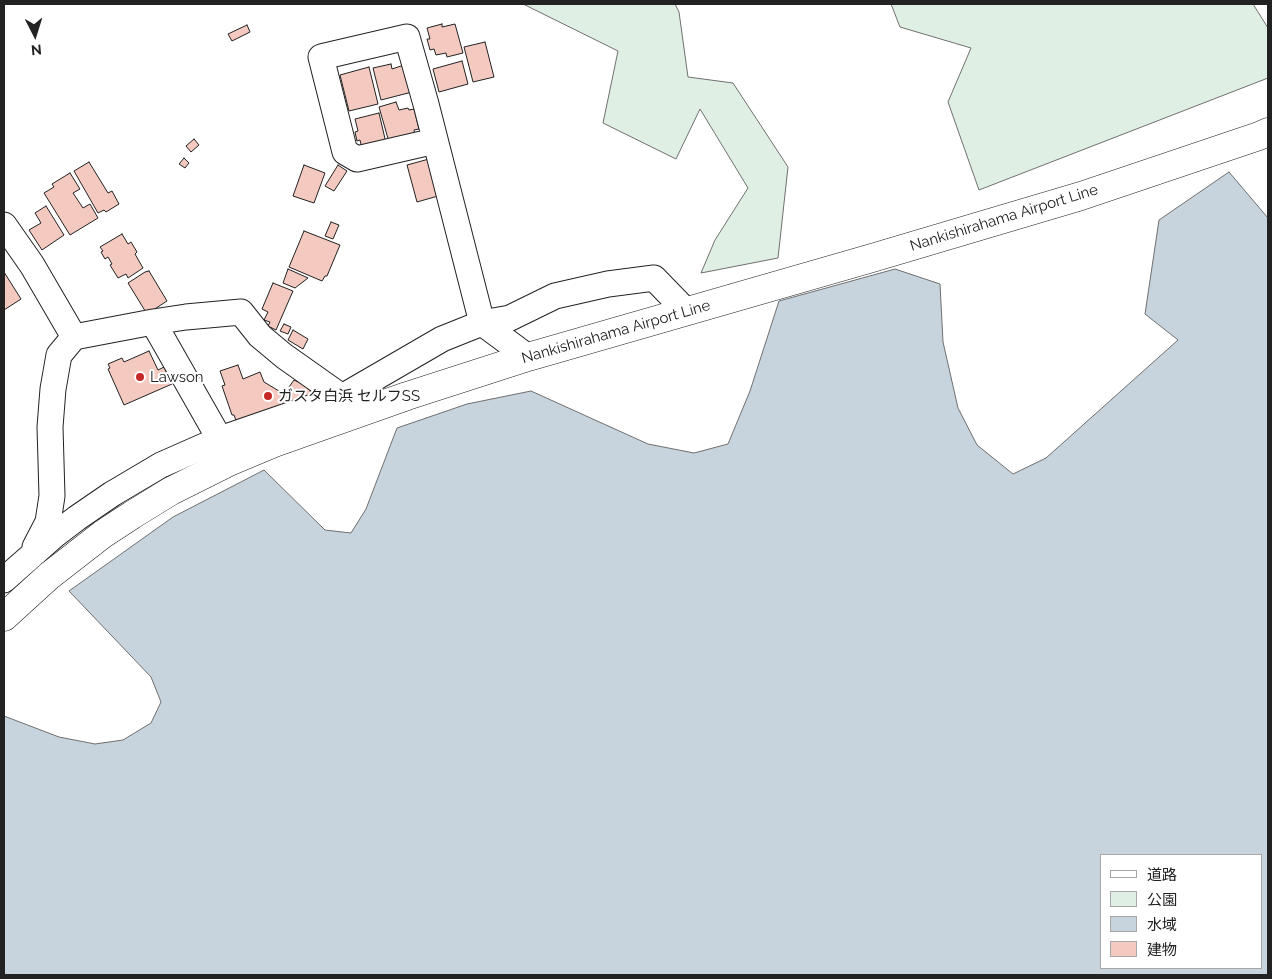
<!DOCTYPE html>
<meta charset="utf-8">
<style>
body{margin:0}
#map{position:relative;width:1272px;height:979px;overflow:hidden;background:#fff;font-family:Raleway,"Noto Sans JP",sans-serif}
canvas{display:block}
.frame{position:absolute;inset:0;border:5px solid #222;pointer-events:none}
.legend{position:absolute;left:1100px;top:854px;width:162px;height:115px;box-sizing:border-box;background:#fff;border:1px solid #a7a7a7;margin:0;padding:6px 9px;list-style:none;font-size:15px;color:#222}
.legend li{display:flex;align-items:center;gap:10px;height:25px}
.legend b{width:25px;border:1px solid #a7a7a7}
.north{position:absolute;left:10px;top:10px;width:50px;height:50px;-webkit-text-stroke:4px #fff;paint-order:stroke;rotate:175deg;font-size:14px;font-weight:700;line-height:20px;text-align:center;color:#222}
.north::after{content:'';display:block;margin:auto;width:18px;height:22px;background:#222;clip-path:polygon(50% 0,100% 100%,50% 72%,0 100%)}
</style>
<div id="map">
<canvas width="1272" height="979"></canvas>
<div class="frame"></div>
<ul class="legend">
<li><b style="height:6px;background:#fff"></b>道路</li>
<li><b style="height:14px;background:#e0efe3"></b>公園</li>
<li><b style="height:14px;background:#c7d3dd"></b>水域</li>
<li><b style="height:14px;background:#f3c9c0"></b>建物</li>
</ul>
<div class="north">N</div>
</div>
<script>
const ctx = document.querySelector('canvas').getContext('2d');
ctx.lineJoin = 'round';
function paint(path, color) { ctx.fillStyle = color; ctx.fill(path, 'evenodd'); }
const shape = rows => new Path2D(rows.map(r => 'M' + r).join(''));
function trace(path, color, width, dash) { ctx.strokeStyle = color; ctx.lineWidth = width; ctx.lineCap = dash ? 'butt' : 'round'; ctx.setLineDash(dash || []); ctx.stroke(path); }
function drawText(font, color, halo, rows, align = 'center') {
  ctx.font = font + ' Raleway,"Noto Sans JP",sans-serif'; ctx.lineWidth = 4; ctx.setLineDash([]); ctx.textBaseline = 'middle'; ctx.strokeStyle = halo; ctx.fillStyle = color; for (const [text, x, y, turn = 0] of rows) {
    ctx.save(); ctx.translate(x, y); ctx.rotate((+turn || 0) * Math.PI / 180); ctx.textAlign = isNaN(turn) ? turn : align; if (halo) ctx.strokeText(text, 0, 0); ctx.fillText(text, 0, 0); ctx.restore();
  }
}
const green = shape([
 [523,4,675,4,679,12,688,77,733,83,788,167,778,258,701,273,715,240,748,188,700,109,676,159,603,123,618,51,523,4],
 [891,4,1253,4,1268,28,1268,78,979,190,948,102,971,48,900,27,891,4]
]);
paint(green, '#e0efe3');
trace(green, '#6f6f6f', 1);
const water = shape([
 [1229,172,1268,218,1268,975,4,975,4,716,59,737,95,744,123,740,151,723,161,702,151,677,69,591,173,517,264,470,325,530,351,533,366,509,397,428,467,404,531,391,648,444,694,453,728,444,750,391,779,301,895,269,940,284,943,342,958,408,977,445,1013,474,1046,458,1178,340,1145,314,1159,220,1229,172],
 [1101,855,1261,855,1261,968,1101,968,1101,855]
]);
paint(water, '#c7d3dd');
trace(water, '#6f6f6f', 1);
const building = shape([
 [442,24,442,27,455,24,463,53,447,57,446,53,436,55,434,49,430,50,427,39,430,39,427,28,442,24],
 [247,25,250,32,232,41,228,34,247,25],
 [485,42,494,77,473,82,464,47,485,42],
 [462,61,468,84,439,92,433,69,462,61],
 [391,64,392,69,404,65,412,92,381,100,373,68,391,64],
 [369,67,378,104,349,111,340,75,369,67],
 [396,102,399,110,408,108,409,110,414,109,419,129,414,130,415,135,389,142,379,107,396,102],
 [379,113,386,143,362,149,360,140,357,141,355,132,358,131,355,119,379,113],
 [194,139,199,145,191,152,186,146,194,139],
 [184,158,189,163,185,168,179,164,184,158],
 [429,159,438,196,417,202,407,165,429,159],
 [89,162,108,193,112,191,119,204,106,212,104,210,98,213,74,171,89,162],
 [304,165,325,173,314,203,293,196,304,165],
 [338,165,347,171,334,191,325,186,338,165],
 [70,173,80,189,73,193,83,208,90,204,98,218,70,235,44,193,54,187,52,184,70,173],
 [46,206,64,235,42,250,29,230,41,223,35,213,46,206],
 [331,222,339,225,333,239,325,236,331,222],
 [304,231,340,245,327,276,325,276,322,281,289,267,304,231],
 [122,234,128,244,131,242,137,252,135,254,143,268,128,278,126,274,118,278,110,265,112,264,108,257,105,259,101,252,103,251,100,247,122,234],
 [288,269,308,278,295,288,283,283,288,269],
 [149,271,167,301,147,314,128,283,145,272,149,271],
 [4,272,21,299,4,310,4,272],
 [273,283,293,291,276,330,268,326,270,322,264,320,268,312,262,309,273,283],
 [284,324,291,327,288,334,280,331,284,324],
 [293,330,308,339,303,349,288,340,293,330],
 [149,351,158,370,164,367,172,384,124,405,108,369,110,368,108,364,122,358,124,362,149,351],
 [238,365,243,379,260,372,264,382,284,394,294,380,309,387,312,397,237,423,234,415,232,415,222,386,225,385,220,371,238,365]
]);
paint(building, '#f3c9c0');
trace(building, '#222', 1);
const minor = shape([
 [435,141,357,159,345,152,321,57,407,37,426,104,482,323,528,357],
 [4,225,32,265,74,337,153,322,227,452],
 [153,322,186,317,241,312,260,336,284,356,342,397],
 [35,547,48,522,52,496,50,427,53,389,59,355,74,337],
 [4,580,56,534,77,518,112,494,161,465,220,439,342,397,442,339,482,323,510,318,555,296,608,284,654,278,687,312]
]);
const major = shape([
 [4,617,49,576,103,534,132,515,171,491,231,461,274,443,407,396,528,357,872,258,1081,196,1259,136,1268,132]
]);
trace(minor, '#222', 27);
trace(major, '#222', 29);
trace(minor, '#fff', 25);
trace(major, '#fff', 28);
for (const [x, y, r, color] of [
 [140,377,5,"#c62828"],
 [268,396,5,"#c62828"]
]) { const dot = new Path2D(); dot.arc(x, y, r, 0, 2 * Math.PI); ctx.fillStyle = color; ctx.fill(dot); trace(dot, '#fff', 2); }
drawText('15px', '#222', '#fff', [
 ["Nankishirahama Airport Line",1004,218,-17],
 ["Nankishirahama Airport Line",616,332,-16]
]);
drawText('15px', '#222', '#fff', [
 ["Lawson",150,377],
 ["ガスタ白浜 セルフSS",278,396]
], 'left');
</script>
